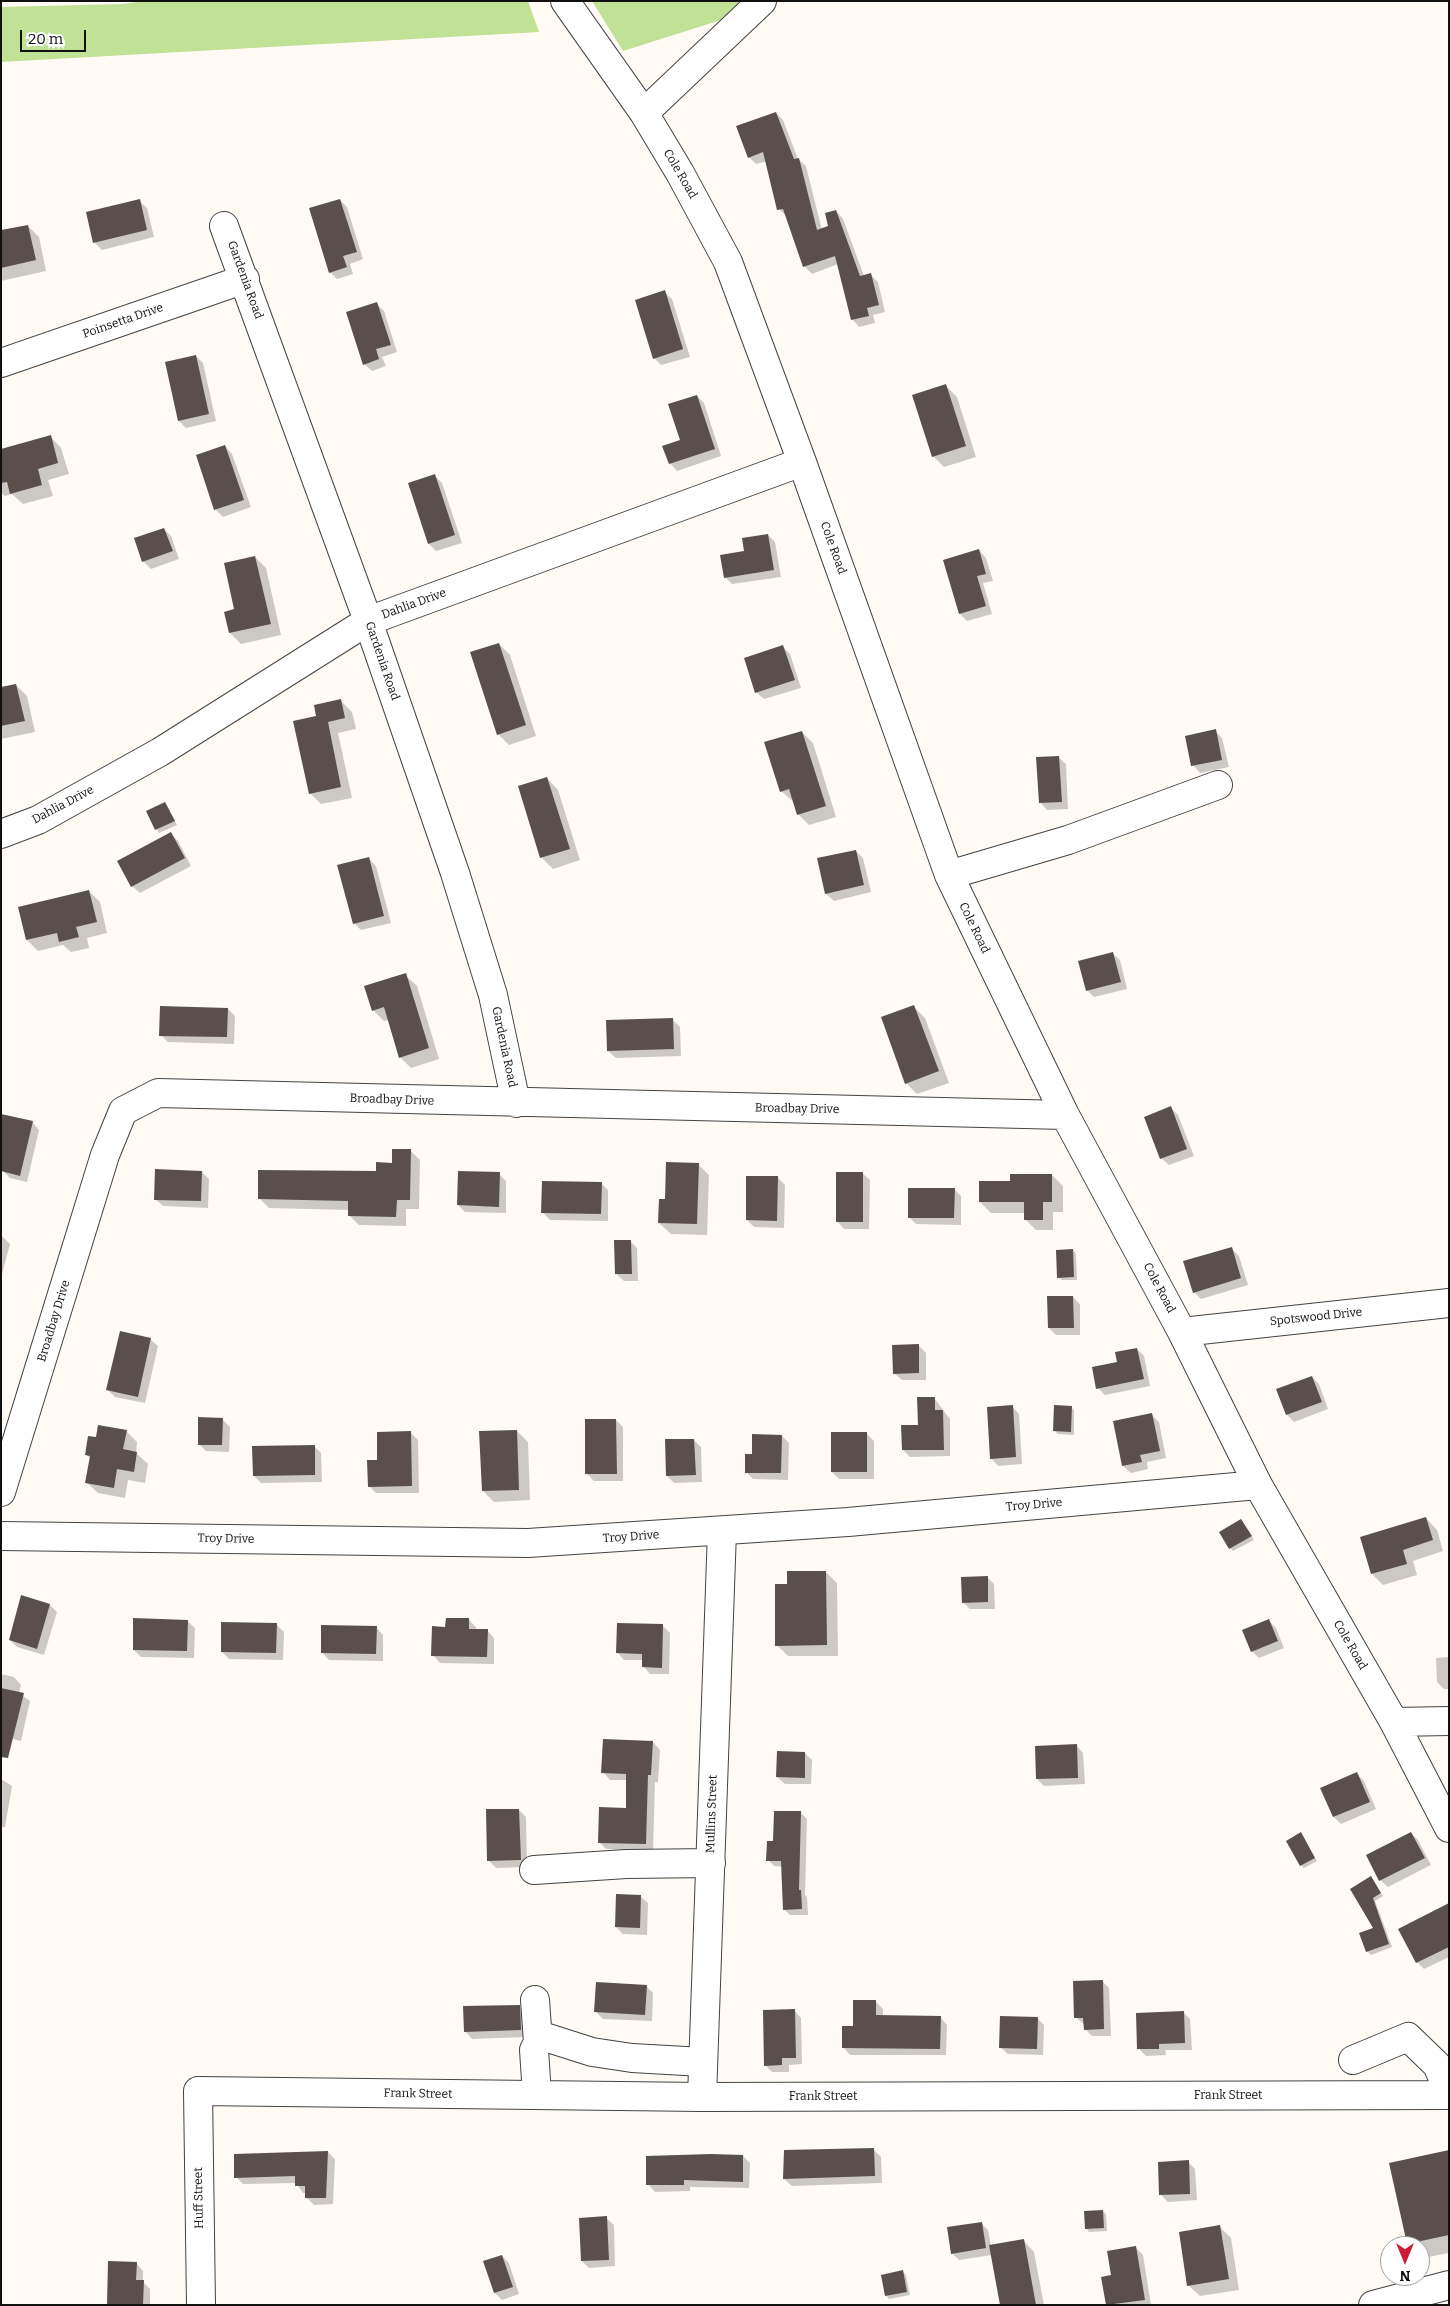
<!DOCTYPE html>
<style>
body{margin:0}
#map{position:relative;width:1450px;height:2306px;overflow:hidden;background:#fffbf4;font-family:Bitter,serif}
canvas{display:block}
.frame{position:absolute;inset:0;border:2px solid #101010;pointer-events:none}
.north{position:absolute;left:1380px;top:2236px;width:50px;height:50px;box-sizing:border-box;background:#fff;border:1px solid #9f9f9f;border-radius:50%;rotate:180deg;font-size:14px;font-weight:700;line-height:20px;text-align:center;color:#101010}
.north::after{content:'';display:block;margin:auto;width:18px;height:22px;background:#d01936;clip-path:polygon(50% 0,100% 100%,50% 72%,0 100%)}
.scale{position:absolute;left:20px;top:30px;width:66px;height:22px;box-sizing:border-box;border:2px solid #101010;border-top:0;padding-left:6px;font-size:15px;line-height:18px;white-space:nowrap;color:#101010;-webkit-text-stroke:4px #fff;paint-order:stroke}
</style>
<div id="map">
<canvas width="1450" height="2306"></canvas>
<div class="frame"></div>
<div class="north">N</div>
<div class="scale">20 m</div>
</div>
<script>
const ctx = document.querySelector('canvas').getContext('2d');
ctx.lineJoin = 'round';
function paint(path, color) { ctx.fillStyle = color; ctx.fill(path, 'evenodd'); }
const shape = rows => new Path2D(rows.map(r => 'M' + r).join(''));
function trace(path, color, width, dash) { ctx.strokeStyle = color; ctx.lineWidth = width; ctx.lineCap = dash ? 'butt' : 'round'; ctx.setLineDash(dash || []); ctx.stroke(path); }
function drawText(font, color, halo, rows, align = 'center') {
  ctx.font = font + ' Bitter,serif'; ctx.lineWidth = 5; ctx.setLineDash([]); ctx.textBaseline = 'middle'; ctx.strokeStyle = halo; ctx.fillStyle = color; for (const [text, x, y, turn = 0] of rows) {
    ctx.save(); ctx.translate(x, y); ctx.rotate((+turn || 0) * Math.PI / 180); ctx.textAlign = isNaN(turn) ? turn : align; if (halo) ctx.strokeText(text, 0, 0); ctx.fillText(text, 0, 0); ctx.restore();
  }
}
paint(shape([
 [144,1,528,1,539,32,1,62,1,7,123,4],
 [592,1,781,1,623,51]
]), '#c0e196');
paint(shape([
 [776,113,783,120,798,159,806,166,822,230,830,227,836,211,843,219,864,276,871,275,878,282,885,312,873,315,875,323,859,327,852,319,838,264,812,274,804,266,786,216,779,209,767,161,756,164,749,157],
 [340,200,347,207,363,259,350,264,353,274,337,279,330,272],
 [139,201,147,208,154,237,102,250,95,243],
 [28,226,39,237,46,271,1,281,1,229,3,231],
 [664,292,672,299,690,357,661,365,654,358],
 [377,304,384,311,397,352,382,357,386,366,372,371,364,364],
 [196,356,203,363,216,421,186,428,179,421],
 [946,386,957,397,976,457,944,467,933,456],
 [697,396,704,403,721,456,677,471,670,463,681,441],
 [50,436,61,448,69,474,48,480,53,496,23,504,12,494,5,496,1,493,1,450],
 [225,446,232,454,251,507,223,517,215,509],
 [435,476,442,483,462,543,436,551,429,544],
 [164,529,171,536,179,559,151,569,144,562,135,539],
 [768,535,775,542,781,577,732,584,725,577,746,553],
 [979,550,986,558,993,581,983,583,992,614,967,621,960,614,944,560],
 [255,557,266,568,281,635,241,644,230,633,235,610],
 [499,644,510,655,536,736,509,745,498,734],
 [783,647,790,654,801,688,764,699,756,692],
 [16,685,27,696,35,732,1,739,1,689],
 [341,701,352,712,356,729,338,733,352,798,321,804,310,793,318,717],
 [1215,731,1222,738,1229,767,1200,773,1193,765],
 [802,732,813,743,836,817,809,825,798,814,794,802,781,791],
 [1058,757,1066,764,1068,809,1047,810,1040,802],
 [547,778,558,790,580,860,553,869,542,858,519,787],
 [165,803,177,825,159,833,148,812],
 [171,834,178,841,191,866,140,893,132,886],
 [856,851,863,858,871,892,834,901,826,894],
 [369,859,376,866,391,923,361,930,354,923],
 [89,891,100,902,107,933,87,938,89,948,71,952,63,945,38,951,27,940,20,908],
 [1112,953,1120,960,1127,989,1094,997,1087,990],
 [405,975,417,986,439,1059,411,1068,400,1057,389,1020,384,1021,373,1010],
 [914,1007,925,1018,949,1083,917,1094,906,1083],
 [228,1009,235,1016,234,1044,168,1042,161,1035],
 [673,1020,680,1027,681,1056,616,1058,608,1051],
 [1171,1108,1178,1115,1194,1156,1169,1165,1161,1158],
 [32,1122,39,1130,27,1182,10,1178,3,1171],
 [411,1151,420,1160,419,1209,406,1209,406,1226,359,1225,349,1215,349,1210,269,1208,259,1198,378,1172],
 [698,1164,709,1175,707,1235,671,1234,659,1223,666,1200],
 [202,1172,209,1179,208,1208,163,1206,155,1199],
 [862,1173,870,1180,869,1229,844,1229,837,1221],
 [499,1174,506,1181,506,1213,465,1212,458,1205],
 [1052,1175,1063,1186,1063,1212,1053,1212,1053,1230,1036,1230,1025,1219,1025,1213,991,1213,980,1202,1011,1182],
 [777,1177,785,1185,784,1228,754,1227,747,1220],
 [601,1183,608,1190,608,1221,550,1220,543,1213],
 [954,1189,961,1196,961,1225,916,1224,909,1217],
 [1,1235,10,1244,1,1278],
 [630,1241,637,1248,638,1281,624,1281,616,1274],
 [1232,1249,1239,1256,1248,1285,1201,1299,1194,1292],
 [1073,1250,1076,1254,1077,1280,1062,1280,1058,1277],
 [1073,1297,1080,1304,1080,1335,1056,1335,1049,1328],
 [150,1339,158,1346,145,1403,115,1397,108,1390],
 [918,1345,926,1353,926,1380,902,1380,894,1373],
 [1137,1349,1144,1356,1150,1386,1105,1395,1098,1388],
 [1312,1377,1319,1384,1328,1409,1294,1422,1287,1415],
 [934,1398,950,1419,950,1456,910,1457,903,1450],
 [1012,1406,1019,1414,1022,1464,998,1466,991,1458],
 [1071,1407,1074,1410,1074,1435,1058,1434,1055,1431],
 [1152,1415,1159,1422,1166,1458,1147,1462,1148,1469,1131,1473,1123,1466],
 [222,1419,230,1427,229,1452,206,1451,199,1444],
 [616,1420,623,1427,623,1481,594,1481,587,1474],
 [126,1431,137,1442,136,1453,148,1464,145,1483,128,1480,125,1498,98,1493,86,1482,91,1459,86,1454,97,1439],
 [517,1431,528,1442,530,1500,494,1502,483,1491],
 [411,1433,418,1440,419,1493,376,1493,369,1486],
 [867,1434,874,1441,874,1479,839,1479,832,1472],
 [782,1436,789,1443,788,1480,753,1479,746,1472],
 [694,1440,701,1447,702,1482,674,1483,667,1476],
 [314,1446,321,1453,322,1482,261,1483,254,1476],
 [1426,1518,1437,1530,1443,1551,1413,1561,1417,1575,1383,1585,1372,1574],
 [1241,1520,1254,1540,1233,1551,1230,1548],
 [826,1572,837,1583,838,1656,788,1656,777,1645,788,1585],
 [987,1577,994,1584,995,1609,970,1609,963,1602],
 [22,1597,50,1605,57,1612,44,1655,17,1647,10,1640],
 [469,1620,476,1627,476,1630,487,1630,494,1638,494,1664,440,1663,433,1655,447,1628],
 [187,1621,195,1628,194,1658,141,1657,134,1650],
 [1269,1621,1276,1628,1284,1648,1259,1658,1252,1651],
 [276,1624,284,1632,283,1660,229,1659,222,1652],
 [663,1626,670,1633,669,1674,650,1674,643,1666,643,1660,624,1660,617,1652],
 [376,1627,383,1635,383,1661,329,1660,322,1652],
 [1449,1657,1449,1689,1444,1689,1437,1682,1436,1658],
 [1,1674,14,1677,21,1685,19,1693,30,1701,21,1741,1,1736],
 [653,1742,660,1750,658,1782,655,1782,653,1851,606,1849,599,1842,627,1809,627,1780,610,1780,603,1772],
 [1076,1745,1083,1753,1085,1784,1044,1786,1037,1779],
 [805,1753,812,1760,811,1784,785,1784,777,1777],
 [1357,1774,1364,1781,1376,1809,1341,1824,1334,1817],
 [1,1779,12,1786,5,1827,1,1827],
 [519,1810,526,1817,527,1867,496,1868,489,1861],
 [801,1813,807,1819,805,1895,807,1897,808,1915,790,1915,784,1909,783,1867,774,1866,768,1860,774,1843],
 [1411,1833,1418,1840,1431,1865,1388,1887,1380,1880],
 [1301,1834,1317,1861,1304,1868,1301,1865],
 [1371,1878,1383,1896,1375,1901,1392,1947,1371,1955,1367,1951,1375,1929],
 [640,1896,648,1903,647,1935,623,1934,616,1927],
 [1449,1904,1449,1957,1424,1969,1417,1962],
 [1102,1981,1109,1988,1111,2036,1092,2036,1085,2029,1085,2025,1075,2017],
 [646,1986,653,1993,652,2021,603,2019,596,2012],
 [876,2002,883,2009,883,2016,940,2017,947,2025,946,2055,850,2055,843,2047,854,2027],
 [519,2006,526,2013,528,2037,472,2039,465,2031],
 [794,2010,801,2018,802,2064,789,2065,789,2072,772,2072,765,2065],
 [1183,2012,1190,2019,1192,2050,1165,2050,1166,2055,1146,2056,1139,2049],
 [1037,2018,1044,2025,1043,2055,1008,2054,1000,2047],
 [874,2150,881,2157,882,2183,792,2186,784,2179],
 [1449,2151,1449,2253,1423,2258,1420,2255,1420,2246,1411,2246,1408,2244],
 [328,2152,335,2159,333,2204,314,2205,307,2198,307,2193,303,2193,296,2183,243,2184,236,2177],
 [743,2156,750,2163,749,2188,690,2187,690,2191,655,2192,648,2184],
 [1188,2162,1195,2169,1197,2200,1168,2202,1161,2195],
 [1103,2211,1106,2214,1107,2231,1089,2232,1086,2228],
 [606,2218,614,2225,615,2266,589,2268,582,2261],
 [981,2223,988,2230,991,2246,1023,2240,1034,2252,1044,2305,1001,2305,992,2255,959,2260,952,2253],
 [1220,2227,1231,2238,1239,2290,1200,2296,1188,2285],
 [1136,2248,1143,2255,1151,2305,1107,2305,1112,2276],
 [502,2256,509,2263,519,2294,502,2300,495,2293],
 [136,2263,143,2271,143,2282,150,2289,150,2305,109,2305],
 [903,2272,906,2275,910,2295,889,2299,886,2295]
]), '#0003');
paint(shape([
 [776,112,794,159,799,158,817,230,828,226,825,213,836,210,860,276,871,273,879,305,867,308,869,316,851,320,835,256,803,267,783,209,777,210,763,152,748,158,736,126],
 [140,199,147,230,93,243,86,212],
 [340,199,357,252,343,256,347,267,329,273,309,208],
 [28,225,36,260,1,268,1,230],
 [665,290,683,349,653,359,635,300],
 [377,302,391,345,376,349,379,359,363,365,346,312],
 [196,355,209,414,178,421,165,362],
 [946,384,966,446,932,457,912,395],
 [697,395,715,449,669,464,662,446,680,440,668,404],
 [51,435,58,463,38,469,42,485,10,494,7,482,1,483,1,449],
 [225,445,244,500,214,510,196,455],
 [435,474,455,535,428,544,408,483],
 [164,528,173,551,142,562,134,538],
 [768,534,774,570,724,578,720,555,744,551,742,538],
 [979,549,986,574,977,576,986,606,959,614,943,560],
 [255,556,271,624,229,633,224,612,234,609,224,563],
 [499,643,526,725,497,735,470,652],
 [783,645,795,680,755,693,744,658],
 [16,684,25,721,1,726,1,687],
 [341,699,345,718,328,722,341,787,309,794,293,721,316,716,314,705],
 [1216,729,1222,760,1191,766,1185,736],
 [802,731,826,806,797,815,789,789,780,792,764,742],
 [1059,756,1062,802,1039,803,1036,757],
 [547,777,570,849,540,858,518,786],
 [165,802,175,821,155,830,146,811],
 [171,832,185,858,131,887,117,861],
 [856,850,864,885,825,894,817,858],
 [369,857,384,916,353,924,337,865],
 [89,890,97,922,76,927,79,937,59,942,57,933,26,940,18,907],
 [1113,952,1121,982,1086,991,1078,961],
 [406,973,429,1048,399,1058,384,1007,372,1011,364,986],
 [914,1005,939,1071,905,1084,881,1017],
 [160,1006,228,1008,227,1037,159,1036],
 [673,1018,674,1049,607,1051,606,1020],
 [1171,1106,1187,1149,1160,1159,1144,1117],
 [1,1114,33,1121,20,1176,1,1171],
 [392,1149,411,1149,410,1200,397,1200,396,1217,348,1216,348,1201,258,1199,258,1170,376,1171,376,1162,392,1163],
 [666,1162,699,1163,697,1224,658,1223,659,1199,665,1199],
 [155,1169,202,1171,201,1201,154,1200],
 [458,1171,500,1172,499,1207,457,1205],
 [836,1172,863,1172,863,1222,836,1222],
 [1010,1174,1052,1174,1052,1202,1043,1202,1043,1220,1024,1220,1024,1202,979,1202,979,1181,1010,1181],
 [746,1176,778,1176,777,1221,746,1220],
 [542,1181,602,1182,601,1214,541,1213],
 [908,1188,955,1188,954,1218,908,1218],
 [614,1240,631,1240,632,1274,615,1274],
 [1232,1247,1241,1278,1193,1293,1183,1261],
 [1073,1249,1074,1277,1057,1278,1056,1250],
 [1047,1296,1073,1296,1074,1328,1048,1328],
 [120,1331,151,1338,138,1397,106,1390],
 [919,1344,919,1373,893,1374,892,1345],
 [1137,1348,1144,1379,1096,1389,1092,1367,1117,1362,1115,1352],
 [1312,1376,1322,1402,1286,1415,1276,1389],
 [917,1397,935,1397,935,1410,943,1410,944,1450,902,1450,901,1425,918,1425],
 [1013,1405,1016,1457,990,1459,987,1407],
 [1054,1405,1072,1406,1071,1432,1053,1431],
 [1152,1413,1160,1451,1140,1455,1142,1462,1122,1466,1113,1421],
 [198,1417,223,1418,222,1445,198,1445],
 [585,1419,616,1419,617,1474,585,1474],
 [98,1425,127,1430,123,1449,137,1452,134,1472,117,1469,114,1488,85,1483,90,1456,85,1455,88,1436,96,1437],
 [517,1430,519,1490,482,1491,479,1431],
 [411,1431,412,1486,368,1487,367,1460,377,1460,377,1432],
 [831,1432,867,1432,867,1472,831,1472],
 [752,1434,782,1435,781,1473,745,1473,745,1454,752,1454],
 [665,1439,694,1439,696,1475,666,1476],
 [315,1445,315,1475,253,1476,252,1446],
 [1426,1517,1433,1540,1403,1550,1407,1564,1371,1574,1360,1537],
 [1241,1519,1252,1536,1229,1549,1219,1532],
 [787,1571,826,1571,827,1645,775,1646,775,1584,787,1584],
 [988,1576,988,1602,962,1603,961,1577],
 [21,1595,50,1604,37,1649,9,1640],
 [133,1618,188,1620,187,1651,133,1650],
 [446,1618,469,1618,469,1629,488,1629,487,1657,431,1656,432,1626,445,1627],
 [1269,1619,1278,1641,1251,1652,1242,1630],
 [221,1622,277,1623,276,1653,221,1652],
 [617,1623,663,1624,662,1668,642,1667,642,1654,616,1653],
 [321,1625,377,1626,376,1654,321,1653],
 [1,1688,24,1693,8,1758,1,1757],
 [603,1739,653,1741,651,1775,648,1775,646,1844,598,1843,599,1807,626,1808,626,1774,601,1773],
 [1077,1744,1078,1778,1036,1779,1035,1746],
 [777,1751,805,1752,805,1778,776,1777],
 [1357,1772,1370,1802,1333,1817,1320,1788],
 [486,1809,519,1809,521,1860,487,1861],
 [774,1811,801,1811,799,1890,801,1890,802,1909,783,1910,781,1861,766,1861,767,1841,773,1841],
 [1301,1832,1315,1858,1300,1866,1286,1841],
 [1411,1832,1425,1858,1379,1881,1366,1855],
 [1371,1876,1381,1893,1373,1898,1389,1944,1366,1952,1359,1933,1373,1928,1350,1889],
 [616,1894,641,1895,640,1928,615,1927],
 [1449,1903,1449,1947,1416,1963,1398,1929],
 [1103,1980,1104,2029,1084,2030,1083,2018,1074,2018,1073,1981],
 [596,1982,647,1985,645,2015,594,2012],
 [853,2000,876,2000,876,2015,941,2016,940,2049,842,2048,842,2026,853,2026],
 [520,2005,521,2030,464,2032,463,2006],
 [795,2009,796,2058,782,2058,782,2065,764,2066,763,2010],
 [1184,2011,1185,2043,1159,2044,1159,2049,1137,2049,1136,2013],
 [1000,2016,1038,2017,1037,2049,999,2048],
 [874,2148,875,2176,783,2179,784,2150],
 [1449,2150,1449,2235,1407,2244,1389,2163],
 [328,2151,326,2198,305,2198,305,2186,295,2186,295,2176,234,2178,234,2154],
 [711,2154,743,2155,743,2182,684,2180,684,2185,646,2185,646,2156],
 [1189,2160,1190,2194,1159,2195,1158,2162],
 [1103,2210,1104,2228,1085,2229,1084,2211],
 [607,2216,609,2260,581,2261,579,2218],
 [982,2222,986,2248,951,2254,947,2227],
 [1220,2225,1229,2279,1187,2286,1179,2232],
 [1024,2239,1036,2305,1000,2305,989,2245],
 [1136,2246,1145,2300,1106,2305,1101,2277,1111,2275,1107,2251],
 [502,2255,513,2287,494,2293,483,2261],
 [108,2261,137,2262,136,2280,144,2280,143,2305,107,2305],
 [903,2270,907,2292,885,2296,881,2275]
]), '#5a4f4b');
const minor = shape([
 [565,1,644,113,680,173,728,262,802,462,949,875,1065,1115,1182,1332,1258,1485,1394,1722,1449,1828],
 [644,113,762,1],
 [224,226,368,621,455,873,493,995,516,1103],
 [1,363,245,279],
 [1,834,38,820,160,752,368,621,802,462],
 [949,875,1068,840,1218,785],
 [1182,1332,1449,1303],
 [1,1492,105,1155,123,1111,158,1093,1065,1115],
 [1,1536,528,1543,848,1522,1258,1485],
 [1394,1722,1449,1721],
 [534,1870,626,1864,711,1863],
 [535,2000,538,2042],
 [1353,2060,1408,2037,1437,2065,1449,2092],
 [537,2095,534,2050,538,2042,545,2037,592,2052,632,2058,703,2062],
 [702,2097,722,1531],
 [201,2305,198,2091,702,2097,1449,2095],
 [1373,2305,1449,2285]
]);
trace(minor, '#434343', 30);
trace(minor, '#fff', 28);
drawText('12px', '#101010', '#fff', [
 ["Cole Road",680,174,60],
 ["Gardenia Road",245,280,70],
 ["Poinsetta Drive",123,321,-19],
 ["Cole Road",833,548,70],
 ["Dahlia Drive",414,604,-20],
 ["Gardenia Road",382,661,71],
 ["Dahlia Drive",63,805,-28],
 ["Cole Road",974,928,64],
 ["Gardenia Road",504,1047,78],
 ["Broadbay Drive",392,1100,2],
 ["Broadbay Drive",797,1109,1],
 ["Cole Road",1159,1288,62],
 ["Spotswood Drive",1316,1317,-6],
 ["Broadbay Drive",54,1321,-73],
 ["Troy Drive",1034,1505,-5],
 ["Troy Drive",631,1537,-4],
 ["Troy Drive",226,1539,1],
 ["Cole Road",1350,1645,60],
 ["Mullins Street",712,1814,-88],
 ["Frank Street",418,2094,1],
 ["Frank Street",1228,2096],
 ["Frank Street",823,2097],
 ["Huff Street",199,2198,-91]
]);
</script>
